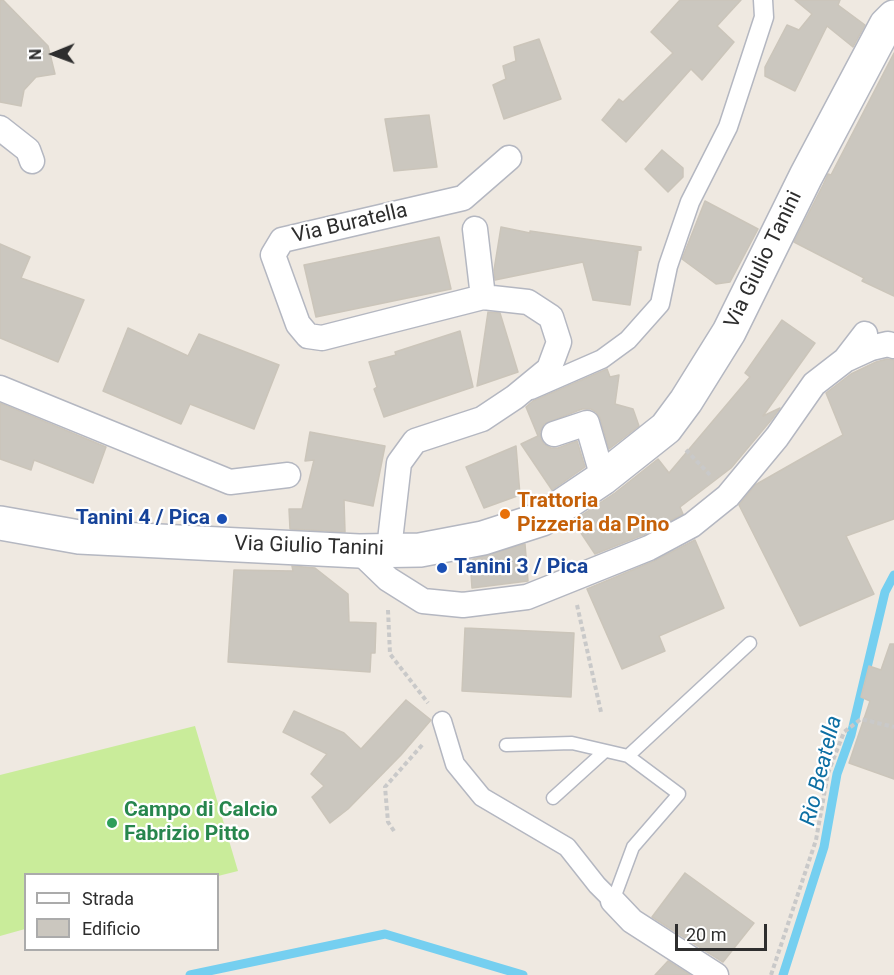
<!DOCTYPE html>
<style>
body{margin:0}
#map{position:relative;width:894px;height:975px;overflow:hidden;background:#efe9e1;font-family:Roboto,sans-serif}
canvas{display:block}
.legend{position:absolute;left:24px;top:873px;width:195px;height:78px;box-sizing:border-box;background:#fff;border:2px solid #ababab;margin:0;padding:8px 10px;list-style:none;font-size:18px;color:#2e2e2e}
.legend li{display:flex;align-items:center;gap:12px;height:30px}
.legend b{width:30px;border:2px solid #ababab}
.north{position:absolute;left:24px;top:24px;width:60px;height:60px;-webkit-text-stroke:4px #fff;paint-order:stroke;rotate:269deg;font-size:16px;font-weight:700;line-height:24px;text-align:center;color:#2e2e2e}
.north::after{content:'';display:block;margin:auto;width:21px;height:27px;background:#2e2e2e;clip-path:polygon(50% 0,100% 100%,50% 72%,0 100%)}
.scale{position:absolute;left:675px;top:924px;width:92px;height:27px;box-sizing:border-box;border:3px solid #2e2e2e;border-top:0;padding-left:8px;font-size:18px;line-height:21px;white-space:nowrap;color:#2e2e2e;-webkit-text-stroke:4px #fff;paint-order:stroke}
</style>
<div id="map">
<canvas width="894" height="975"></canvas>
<ul class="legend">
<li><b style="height:8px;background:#fff"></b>Strada</li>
<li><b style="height:16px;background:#cbc7bf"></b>Edificio</li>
</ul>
<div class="north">N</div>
<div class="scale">20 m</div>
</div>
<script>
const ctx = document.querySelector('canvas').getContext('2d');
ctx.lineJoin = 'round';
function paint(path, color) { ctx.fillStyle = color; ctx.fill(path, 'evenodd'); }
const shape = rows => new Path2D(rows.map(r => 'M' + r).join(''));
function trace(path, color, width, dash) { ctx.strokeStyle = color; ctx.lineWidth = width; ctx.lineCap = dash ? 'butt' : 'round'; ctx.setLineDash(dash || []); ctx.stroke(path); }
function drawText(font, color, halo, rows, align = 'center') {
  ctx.font = font + ' Roboto,sans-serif'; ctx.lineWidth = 4.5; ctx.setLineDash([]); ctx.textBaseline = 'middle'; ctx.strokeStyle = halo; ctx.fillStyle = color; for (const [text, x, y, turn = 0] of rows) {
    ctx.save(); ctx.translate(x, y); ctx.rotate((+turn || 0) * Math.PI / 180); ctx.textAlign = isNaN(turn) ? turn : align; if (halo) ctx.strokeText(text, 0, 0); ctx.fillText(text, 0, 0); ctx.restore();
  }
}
paint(shape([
 [195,726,238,871,218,876,218,874,26,874,25,929,0,936,0,775]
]), '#c9ec9a');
trace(shape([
 [190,975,385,934,523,975],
 [783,975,824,847,837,774,851,735,885,592,894,575]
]), '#75cff0', 9);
const building = shape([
 [0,0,3,0,48,46,55,74,36,77,24,90,21,106,0,102,0,0],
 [680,0,741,0,717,26,734,42,702,80,691,69,626,142,602,120,619,99,623,102,673,53,651,32,680,0],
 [795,0,840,0,838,5,865,25,853,47,827,26,795,91,765,76,765,67,787,25,799,30,812,14,795,0],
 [539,39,561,99,504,119,493,85,506,79,503,66,516,61,514,47,539,39],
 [894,53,894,296,862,281,864,278,794,242,823,185,828,174,831,175,894,53],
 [429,115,437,167,394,171,385,119,429,115],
 [662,150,683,168,683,177,668,192,645,169,662,150],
 [705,201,758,229,730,282,716,284,682,259,705,201],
 [501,227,530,233,530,231,641,247,641,250,635,251,638,252,630,305,593,300,583,262,495,280,494,270,501,227],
 [439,237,451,289,316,317,304,265,439,237],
 [0,244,30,257,21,278,84,300,58,362,0,338,0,244],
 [488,312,500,313,518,372,477,386,488,312],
 [782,320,815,343,763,416,780,408,772,419,731,468,680,507,683,514,643,535,595,554,573,521,615,493,658,459,669,473,750,377,745,373,782,320],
 [128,328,188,356,199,334,279,365,254,429,190,404,181,424,103,391,128,328],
 [460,331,473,387,384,417,374,389,377,387,369,362,396,355,395,352,460,331],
 [887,359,894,360,894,519,846,536,874,594,800,626,739,505,755,485,843,435,826,393,851,374,876,362,887,359],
 [607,369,610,377,619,375,615,404,633,409,639,426,609,449,600,418,596,412,591,409,582,409,544,424,540,432,541,439,544,444,551,448,558,448,577,441,585,467,552,490,521,444,538,436,526,407,533,401,607,369],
 [0,403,106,447,93,483,34,460,31,470,0,459,0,403],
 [310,432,385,446,373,506,344,500,345,532,290,529,289,509,302,509,314,460,305,461,310,432],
 [516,446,520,495,484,508,466,467,516,446],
 [695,540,724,608,659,636,665,651,622,669,587,589,654,561,695,540],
 [525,544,528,581,472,588,470,560,525,544],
 [292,566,315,568,348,594,349,622,376,623,375,653,371,653,370,672,228,662,234,570,293,571,292,566],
 [465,628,574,633,571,697,462,691,465,628],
 [890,644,894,644,894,779,849,763,870,701,861,697,869,666,881,670,890,644],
 [406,700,431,720,401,755,348,809,330,823,312,797,324,786,311,774,327,754,283,732,294,711,344,733,361,749,406,700],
 [685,873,754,923,723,962,652,917,685,873],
 [668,961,690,975,655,975,668,961]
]);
paint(building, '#cbc7bf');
trace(building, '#cbc5ba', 1.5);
const service = shape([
 [506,745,572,743,628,756],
 [553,798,605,751],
 [613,901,633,847,679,794,628,756,750,643]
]);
const pedestrian = shape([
 [531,390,602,359,628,340,660,304,668,266,690,202,728,127,764,17,763,0],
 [442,721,455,764,482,797,567,847,597,885,613,901]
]);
const minor = shape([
 [0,128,28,150,32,161],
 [475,229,483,297],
 [847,359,871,348,888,344,894,346],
 [0,388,230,482,288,475],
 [554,434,587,423,603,478],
 [389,549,399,463,415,441,482,419,515,397,549,369,559,342,551,317,528,302,483,297,322,338,308,336,298,324,273,255,282,240,463,198,509,158],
 [359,551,388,579,423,601,463,605,527,597,649,548,692,525,728,496,777,437,814,384,845,360,865,334],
 [613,901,632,921,716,975]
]);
const secondary = shape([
 [0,523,79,537,359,551,420,550,483,538,542,519,603,478,666,428,686,401,729,332,806,176,886,25,894,17]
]);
trace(service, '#b4b7c1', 15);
trace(pedestrian, '#b4b7c1', 21);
trace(minor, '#b4b7c1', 27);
trace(secondary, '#b4b7c1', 36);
trace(shape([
 [686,450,710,475],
 [577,605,601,712],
 [388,610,390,654,428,703],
 [394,831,388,822,385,787,423,744],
 [771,975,816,840,828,773,844,732,861,719,894,727]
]), '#c9c9c9', 4, [4.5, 3]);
trace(service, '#fff', 12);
trace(pedestrian, '#fff', 18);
trace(minor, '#fff', 24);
trace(secondary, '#fff', 33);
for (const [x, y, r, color] of [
 [505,514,6,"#e8710a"],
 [222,519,6,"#1a4fb4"],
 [442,568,6,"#1a4fb4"],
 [112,823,6,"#2e9e5b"]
]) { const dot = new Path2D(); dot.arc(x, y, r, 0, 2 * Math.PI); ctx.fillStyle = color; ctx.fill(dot); trace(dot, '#fff', 2); }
drawText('21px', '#2e2e2e', '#fff', [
 ["Via Buratella",350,224,-13],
 ["Via Giulio Tanini",764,260,-64],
 ["Via Giulio Tanini",309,547,2]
]);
drawText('bold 21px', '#c56008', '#fff', [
 ["Trattoria",517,502],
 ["Pizzeria da Pino",517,526]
], 'left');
drawText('bold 21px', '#164399', '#fff', [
 ["Tanini 4 / Pica",210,519],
 ["Tanini 3 / Pica",454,568,"left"]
], 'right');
drawText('bold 21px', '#27864d', '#fff', [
 ["Campo di Calcio",124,811],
 ["Fabrizio Pitto",124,835]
], 'left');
drawText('italic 22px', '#0d6fa3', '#fff', [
 ["Rio Beatella",822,771,-76]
]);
</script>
